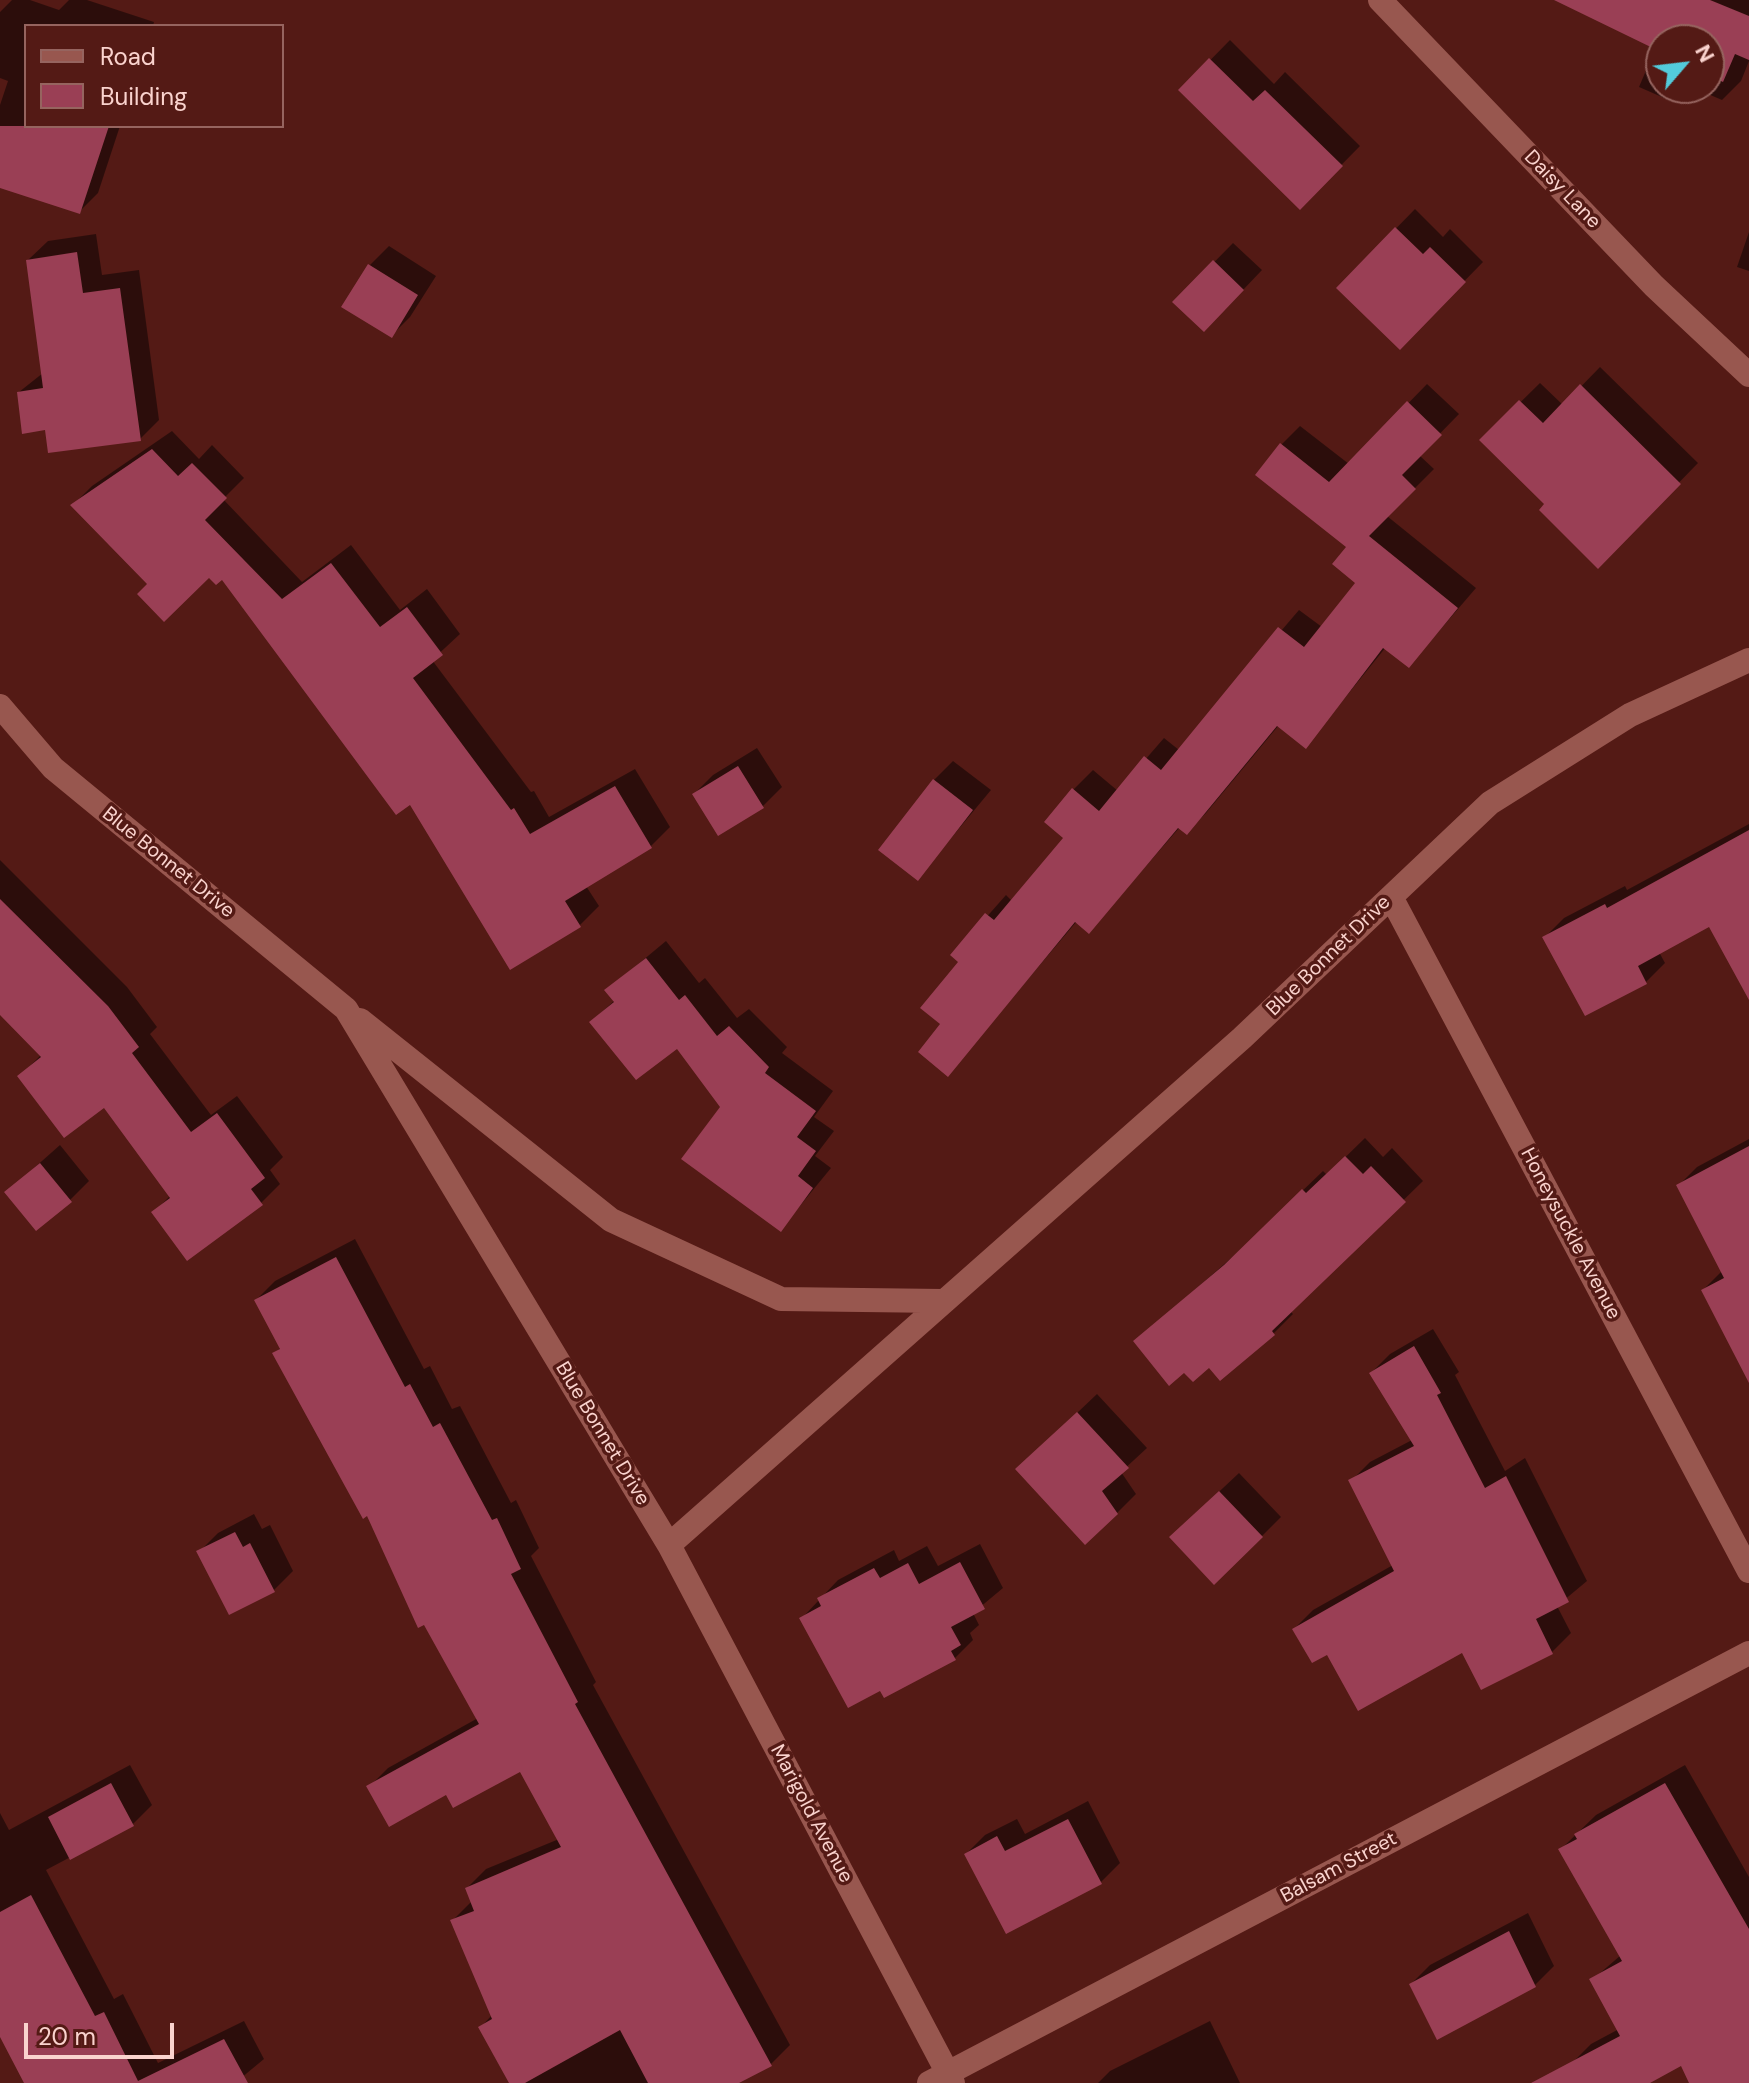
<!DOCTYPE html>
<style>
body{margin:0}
#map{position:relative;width:1749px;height:2083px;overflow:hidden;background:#541a15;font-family:"DM Sans",sans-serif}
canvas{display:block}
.legend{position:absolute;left:24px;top:24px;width:260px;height:104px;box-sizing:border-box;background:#541a15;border:2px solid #96645f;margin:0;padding:10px 14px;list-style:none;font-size:24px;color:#fad3ce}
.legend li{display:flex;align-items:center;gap:16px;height:40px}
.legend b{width:40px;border:2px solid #96645f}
.north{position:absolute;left:1645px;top:24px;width:80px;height:80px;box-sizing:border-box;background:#541a15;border:2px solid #96645f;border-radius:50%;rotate:62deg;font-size:22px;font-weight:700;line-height:32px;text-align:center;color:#fad3ce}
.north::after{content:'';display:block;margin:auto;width:28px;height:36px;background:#53cbdb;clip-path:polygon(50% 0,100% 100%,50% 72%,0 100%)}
.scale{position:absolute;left:24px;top:2023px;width:150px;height:36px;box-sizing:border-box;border:4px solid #fad3ce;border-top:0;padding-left:10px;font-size:24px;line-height:28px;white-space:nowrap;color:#fad3ce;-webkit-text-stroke:6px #541a15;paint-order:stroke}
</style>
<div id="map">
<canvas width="1749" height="2083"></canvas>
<ul class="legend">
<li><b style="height:10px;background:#98574f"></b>Road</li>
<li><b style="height:22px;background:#9a3f55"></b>Building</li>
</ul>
<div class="north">N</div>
<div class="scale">20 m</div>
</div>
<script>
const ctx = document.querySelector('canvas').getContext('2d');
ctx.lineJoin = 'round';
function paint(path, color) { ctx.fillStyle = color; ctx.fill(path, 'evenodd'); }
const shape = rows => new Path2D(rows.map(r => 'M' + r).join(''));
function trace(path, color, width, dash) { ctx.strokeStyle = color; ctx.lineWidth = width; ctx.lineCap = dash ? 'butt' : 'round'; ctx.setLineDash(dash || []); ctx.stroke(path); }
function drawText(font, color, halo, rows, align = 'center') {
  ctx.font = font + ' "DM Sans",sans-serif'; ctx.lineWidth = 7; ctx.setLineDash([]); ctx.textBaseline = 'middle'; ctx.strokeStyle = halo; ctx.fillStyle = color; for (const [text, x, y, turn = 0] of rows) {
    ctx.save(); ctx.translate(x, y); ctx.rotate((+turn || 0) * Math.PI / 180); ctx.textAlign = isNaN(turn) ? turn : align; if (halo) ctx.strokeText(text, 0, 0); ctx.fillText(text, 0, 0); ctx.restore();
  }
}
paint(shape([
 [12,0,30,0,59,10,69,0,87,0,154,22,153,26,26,26,26,126,120,126,98,193,79,212,0,186,0,105,8,81,0,78,0,12],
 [1558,0,1749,0,1749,61,1741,81,1722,100,1694,88,1709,88,1709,40,1661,40,1661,88,1684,88,1671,101,1639,87,1656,47],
 [1230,40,1274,84,1285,72,1360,146,1300,207,1181,90],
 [1415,209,1443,237,1450,229,1483,262,1400,347,1338,288],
 [1749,232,1749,271,1737,267],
 [96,234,102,275,139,270,159,420,140,439,19,392,43,373,28,260,48,241],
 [1233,243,1262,270,1223,311,1175,302],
 [389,246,436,276,410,317,391,336,370,265],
 [1600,367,1698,463,1598,566,1547,504,1482,440,1540,383,1563,405],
 [1427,384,1459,414,1419,455,1434,469,1387,516,1476,588,1409,666,1386,647,1306,746,1279,725,1206,813,1187,832,1180,827,1089,931,1077,921,948,1074,943,1024,961,962,953,955,1006,895,1012,901,1066,838,1047,822,1074,789,1093,770,1118,791,1164,738,1179,750,1299,610,1322,627,1358,583,1349,547,1281,445,1300,426,1349,464],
 [172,431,199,459,212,445,244,478,223,499,302,582,351,545,400,610,427,589,460,634,432,660,531,792,534,791,549,817,635,769,670,827,651,846,586,886,599,906,580,925,411,802,222,576,150,584,73,505,92,486],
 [757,748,782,787,763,806,694,794,713,775],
 [953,761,991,790,918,878,934,780],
 [1749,824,1749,996,1710,925,1659,952,1665,963,1646,982,1545,937,1564,918,1625,886,1627,890],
 [0,860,127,987,157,1027,150,1034,211,1115,237,1096,283,1157,270,1170,280,1184,261,1203,154,1212,171,1195,104,1105,20,1076,41,1055,0,1012],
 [666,941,699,983,705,978,737,1018,749,1009,787,1047,782,1053,833,1091,814,1117,834,1131,815,1156,831,1168,781,1229,722,1107,678,1046,591,1022,615,1000,607,990],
 [1365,1138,1383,1157,1392,1148,1423,1181,1290,1311,1293,1314,1274,1333,1220,1378,1210,1366,1185,1370,1135,1342,1245,1246,1323,1171,1327,1175],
 [1749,1139,1749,1347,1703,1290,1723,1270,1678,1186,1697,1167],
 [60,1145,89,1181,70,1200,7,1192],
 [355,1239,424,1369,430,1366,452,1409,460,1406,511,1503,516,1500,539,1548,531,1556,596,1682,593,1685,790,2045,771,2064,735,2083,511,2083,480,2028,492,2015,452,1921,472,1901,467,1888,486,1869,559,1839,521,1769,369,1787,388,1768,478,1718,368,1514,275,1354,281,1347,256,1300,275,1281],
 [1433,1329,1459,1372,1455,1375,1505,1471,1525,1458,1587,1581,1557,1606,1571,1633,1552,1652,1482,1688,1463,1651,1328,1653,1294,1629,1313,1610,1393,1565,1351,1481,1370,1462,1412,1440,1371,1373,1390,1354],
 [1097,1394,1147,1448,1121,1472,1136,1494,1117,1513,1037,1451],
 [1239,1473,1281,1517,1262,1536,1191,1518],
 [254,1514,262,1529,270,1525,293,1571,274,1590,230,1613,199,1552,218,1533],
 [980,1544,1003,1588,973,1613,979,1625,970,1633,973,1640,954,1659,881,1688,802,1618,838,1580,894,1550,899,1561,927,1546,938,1566],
 [130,1765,152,1805,133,1824,46,1870,114,1999,123,1994,158,2063,244,2021,264,2059,235,2083,26,2083,0,2032,0,1813,9,1830],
 [1685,1765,1749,1877,1749,2083,1691,2083,1682,2064,1646,2083,1583,2083,1572,2063,1591,2044,1619,2029,1592,1980,1621,1955,1560,1850,1596,1815],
 [1088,1801,1120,1863,1101,1882,966,1854,985,1835,1017,1819,1025,1834],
 [1528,1913,1554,1966,1535,1985,1437,2037,1411,1984,1430,1965],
 [1210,2021,1240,2083,1098,2083,1110,2071]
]), '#0007');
paint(shape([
 [1554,0,1710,0,1749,16,1749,60,1735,54,1723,82,1709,75,1709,40,1661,40,1661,52],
 [1209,58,1253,101,1265,90,1343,166,1300,210,1178,90],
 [0,126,109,126,80,214,0,188],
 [1395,227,1423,254,1430,247,1466,282,1400,350,1336,288],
 [77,252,83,293,120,288,141,441,48,453,45,430,22,434,17,392,43,388,26,260],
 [1213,260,1244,290,1204,332,1172,302],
 [368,264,418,295,392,338,341,307],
 [1580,384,1681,484,1598,569,1539,510,1544,504,1479,440,1519,400,1543,423],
 [1407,401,1442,435,1402,475,1416,489,1369,536,1458,608,1409,668,1383,648,1306,749,1277,726,1187,835,1178,828,1089,934,1075,922,948,1077,918,1052,940,1024,920,1008,958,962,950,955,985,913,994,920,1063,838,1044,822,1072,788,1099,811,1144,756,1161,770,1278,627,1304,647,1355,583,1332,564,1346,547,1255,475,1280,443,1329,482],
 [152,449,178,476,192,463,227,498,205,520,282,599,331,563,380,627,407,607,443,655,413,678,511,810,514,808,530,834,615,786,652,848,565,901,581,927,510,970,410,805,396,815,222,580,216,585,209,578,164,622,137,594,147,584,70,505],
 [738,766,764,808,718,836,692,794],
 [933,779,973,810,918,881,878,850],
 [1749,830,1749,1000,1709,927,1638,966,1647,984,1585,1016,1542,937,1605,904,1607,908],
 [0,899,108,1006,139,1047,132,1053,191,1132,217,1113,265,1178,251,1189,263,1205,187,1261,151,1212,170,1198,104,1108,64,1138,17,1076,41,1057,0,1015],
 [646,958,679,1000,685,995,717,1036,729,1026,769,1067,765,1073,816,1111,797,1137,816,1151,798,1176,813,1188,781,1232,681,1159,720,1107,677,1049,636,1080,589,1022,614,1002,604,990],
 [1749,1146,1749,1383,1701,1290,1724,1278,1676,1185],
 [1345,1156,1363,1174,1371,1166,1406,1202,1272,1331,1275,1335,1220,1381,1209,1368,1193,1382,1184,1373,1169,1386,1133,1341,1224,1265,1302,1189,1306,1193],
 [40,1163,72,1202,36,1231,4,1192],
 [336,1257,405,1387,410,1384,433,1427,440,1423,492,1520,497,1518,521,1569,511,1574,578,1702,575,1704,772,2066,739,2083,648,2083,620,2030,525,2083,509,2083,478,2027,492,2019,450,1920,474,1911,465,1888,561,1847,520,1772,453,1808,446,1795,389,1827,366,1786,479,1724,424,1625,418,1628,367,1516,363,1519,272,1353,280,1349,254,1300],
 [1414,1346,1441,1393,1437,1395,1485,1488,1506,1476,1569,1602,1536,1619,1553,1654,1481,1690,1462,1653,1358,1711,1327,1655,1312,1663,1292,1629,1394,1571,1348,1480,1414,1446,1369,1373],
 [1077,1412,1129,1468,1102,1491,1118,1514,1085,1545,1015,1469],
 [1219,1491,1263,1537,1214,1585,1169,1537],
 [235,1532,243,1547,250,1543,275,1592,229,1615,196,1551],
 [960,1562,985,1609,951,1627,961,1645,951,1651,956,1660,884,1698,880,1691,848,1708,799,1618,821,1606,817,1598,874,1568,880,1578,908,1563,919,1584],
 [111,1783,134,1826,70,1860,48,1817],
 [1665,1783,1749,1929,1749,2083,1689,2083,1681,2066,1650,2083,1531,2083,1620,2036,1589,1979,1622,1961,1558,1849,1577,1839,1574,1834],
 [1068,1819,1102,1884,1006,1934,964,1854,997,1836,1005,1851],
 [31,1895,95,2016,104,2012,138,2081,224,2039,248,2083,24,2083,0,2037,0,1912],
 [1509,1931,1536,1987,1437,2040,1409,1984]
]), '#9a3f55');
trace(shape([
 [1380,0,1654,286,1749,375],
 [0,706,53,768,346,1009,669,1545,953,2083],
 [1391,897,1749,1571],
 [360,1020,611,1220,781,1299,943,1301],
 [669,1545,1242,1038,1490,803,1630,715,1749,660],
 [929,2083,1749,1653]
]), '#98574f', 24);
drawText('20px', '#fad3ce', '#541a15', [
 ["Daisy Lane",1562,190,46],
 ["Blue Bonnet Drive",168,863,39],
 ["Blue Bonnet Drive",1329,956,-44],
 ["Honeysuckle Avenue",1570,1234,62],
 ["Blue Bonnet Drive",602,1434,59],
 ["Marigold Avenue",811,1814,62],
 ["Balsam Street",1339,1868,-28]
]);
</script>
